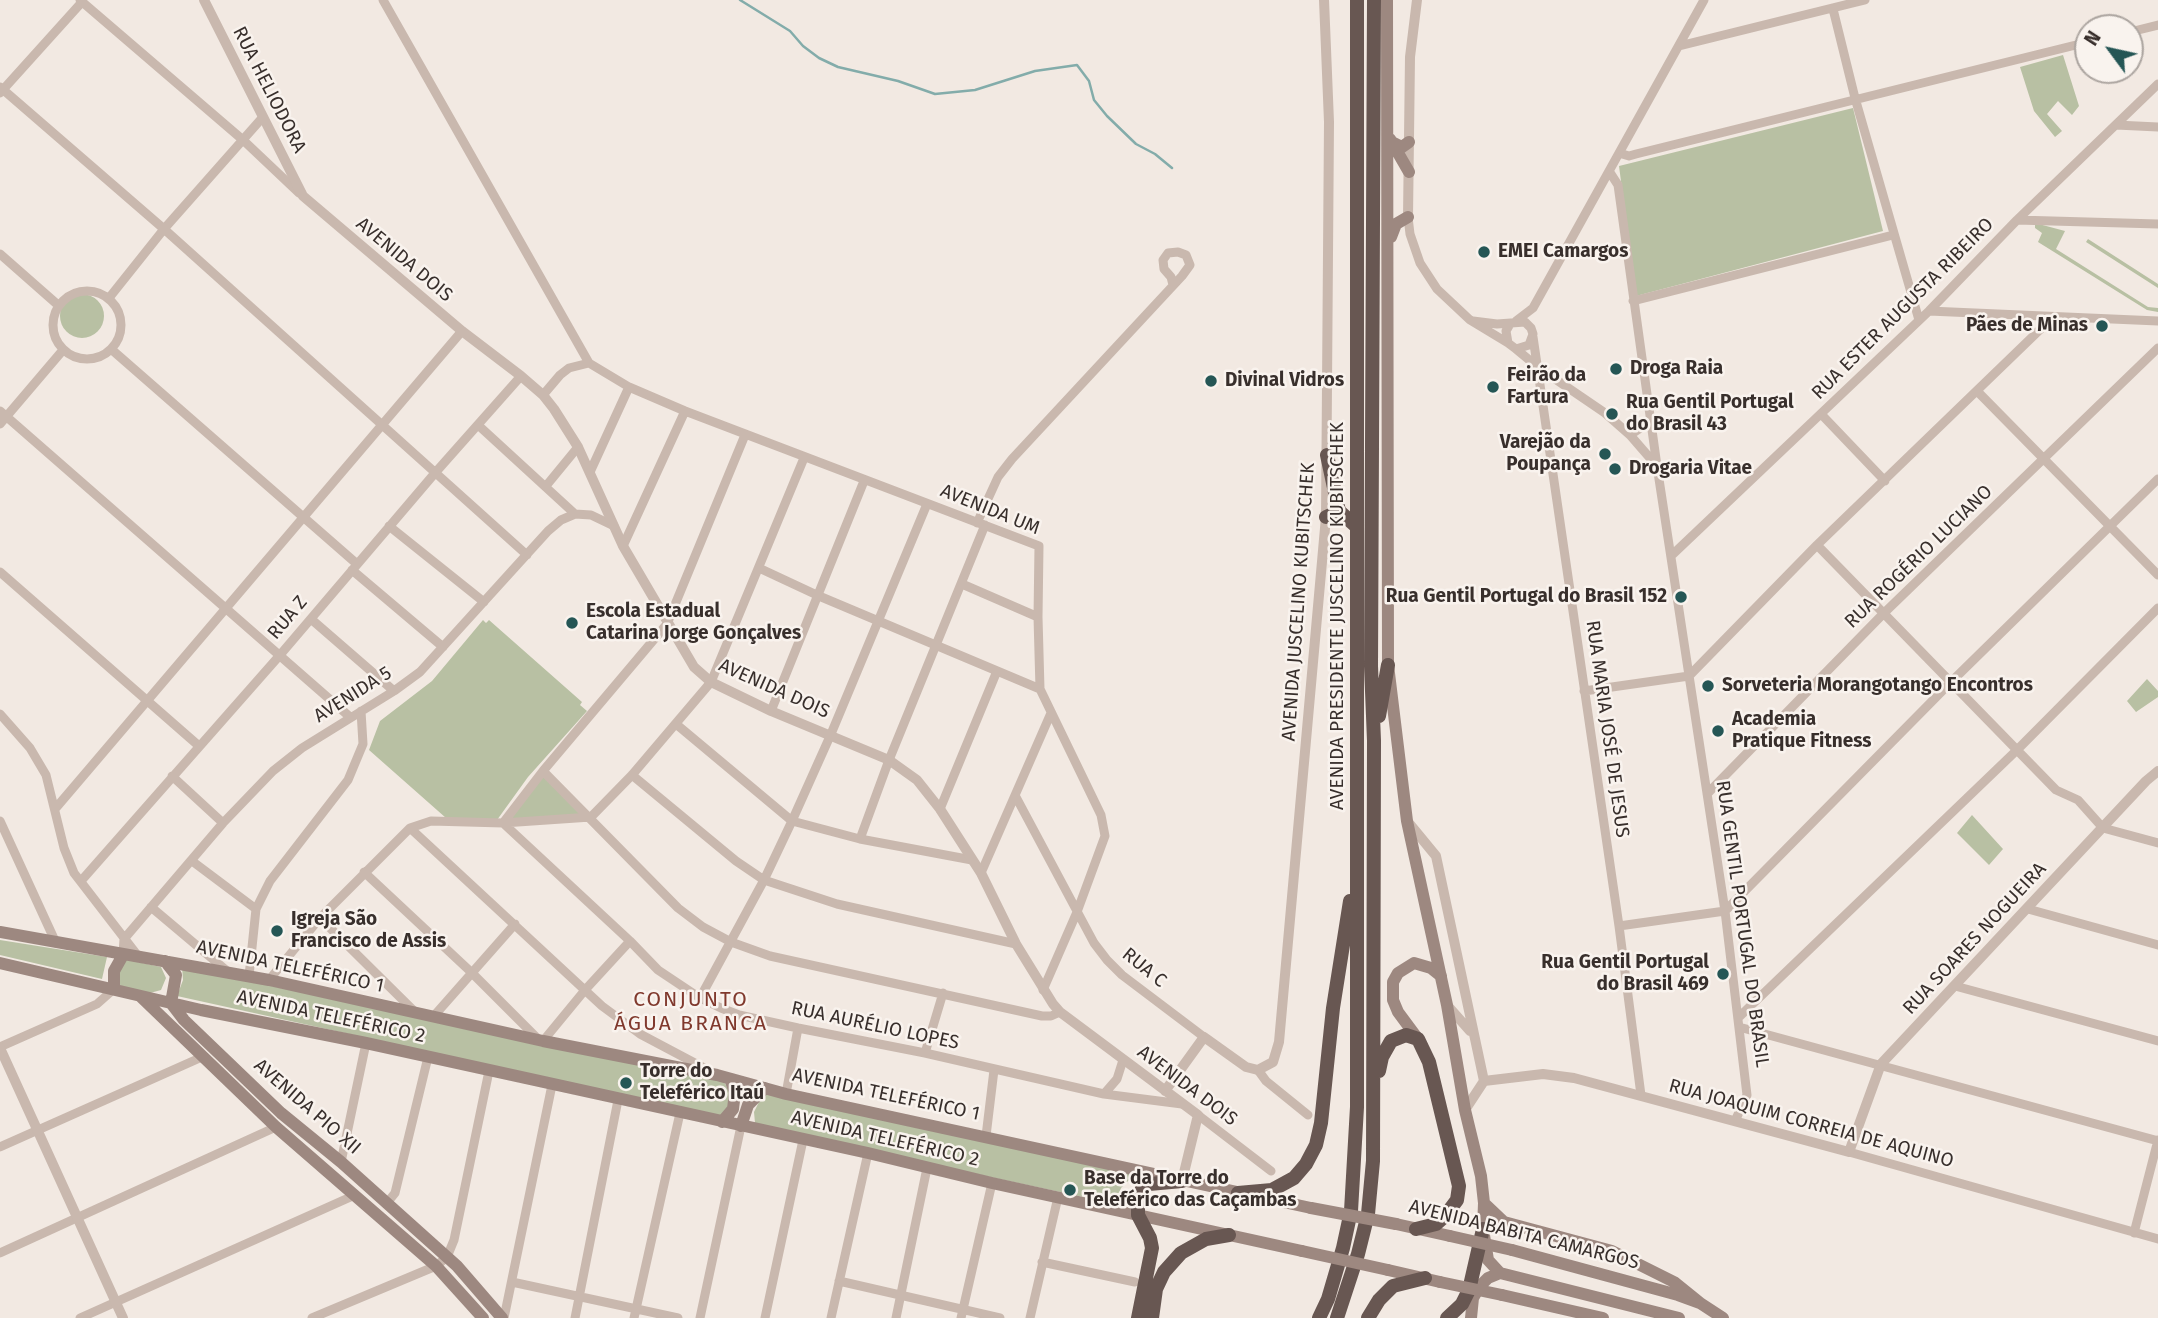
<!DOCTYPE html>
<meta charset="utf-8">
<style>
body{margin:0}
#map{position:relative;width:2158px;height:1318px;overflow:hidden;background:#f2e9e2;font-family:"Fira Sans",sans-serif}
canvas{display:block}
.north{position:absolute;left:2074px;top:14px;width:70px;height:70px;box-sizing:border-box;background:#f9f3ee;border:2px solid #aca5a0;border-radius:50%;rotate:303deg;font-size:19px;font-weight:700;line-height:28px;text-align:center;color:#382f2c}
.north::after{content:'';display:block;margin:auto;width:24px;height:32px;background:#255655;clip-path:polygon(50% 0,100% 100%,50% 72%,0 100%)}
</style>
<div id="map">
<canvas width="2158" height="1318"></canvas>
<div class="north">N</div>
</div>
<script>
const ctx = document.querySelector('canvas').getContext('2d');
ctx.lineJoin = 'round';
function paint(path, color) { ctx.fillStyle = color; ctx.fill(path, 'evenodd'); }
const shape = rows => new Path2D(rows.map(r => 'M' + r).join(''));
function trace(path, color, width, dash) { ctx.strokeStyle = color; ctx.lineWidth = width; ctx.lineCap = dash ? 'butt' : 'round'; ctx.setLineDash(dash || []); ctx.stroke(path); }
function drawText(font, color, halo, rows, align = 'center') {
  ctx.font = font + ' "Fira Sans",sans-serif'; ctx.lineWidth = 5; ctx.setLineDash([]); ctx.textBaseline = 'middle'; ctx.strokeStyle = halo; ctx.fillStyle = color; for (const [text, x, y, turn = 0] of rows) {
    ctx.save(); ctx.translate(x, y); ctx.rotate((+turn || 0) * Math.PI / 180); ctx.textAlign = isNaN(turn) ? turn : align; if (halo) ctx.strokeText(text, 0, 0); ctx.fillText(text, 0, 0); ctx.restore();
  }
}
paint(shape([
 [2063,55,2079,106,2072,115,2058,101,2047,114,2062,131,2055,137,2034,111,2020,67],
 [1853,108,1883,231,1636,296,1619,166],
 [2035,223,2065,231,2056,249,2148,307,2158,308,2158,312,2147,310,2038,242,2042,233,2035,228],
 [2088,239,2158,284,2158,288,2086,242],
 '60 316a22 22 0 1 1 44 0a22 22 0 1 1-44 0Z',
 [483,620,486,623,489,620,582,702,580,705,587,711,528,777,497,820,446,818,369,750,380,721,432,681],
 [2147,679,2158,691,2158,697,2136,712,2127,701],
 [543,771,591,817,503,823],
 [1972,815,2003,849,1989,865,1957,833],
 [0,940,107,957,102,979,0,955],
 [124,959,161,967,166,978,161,990,150,993,121,986,114,977],
 [182,967,724,1082,730,1092,730,1104,721,1116,177,996,183,980],
 [768,1092,1136,1173,1121,1188,1116,1204,990,1177,755,1123,754,1112,762,1096]
]), '#b8c0a3');
trace(shape([
 [740,0,790,31,803,46,819,58,838,67,898,81,935,94,975,90,1035,71,1077,65,1089,81,1094,100,1107,116,1136,144,1155,154,1172,168]
]), '#83acaa', 2.5);
trace(shape([
 [80,0,243,140,299,193],
 [383,0,589,363],
 [1833,9,1855,98,1919,320],
 [2130,32,2158,25],
 [1679,46,1865,0],
 [0,87,164,229,527,555],
 [0,93,82,2],
 [2116,125,2158,127],
 [1619,153,1629,156,1636,154,2088,42],
 [1609,171,1618,185,1657,466,1725,911,1747,1095,1735,1121],
 [1408,217,1410,234,1420,263,1437,289,1470,320,1508,343],
 [2017,220,2158,224],
 [0,254,58,305],
 '53 325a34 34 0 1 1 68 0a34 34 0 1 1-68 0Z',
 [109,298,164,229,263,117],
 [1633,301,1893,235],
 [1929,311,2158,321],
 [1473,321,1497,324,1525,322,1531,328,1533,334,1529,345,1516,349,1508,343,1506,331,1510,324],
 [1516,321,1533,308,1704,0],
 [1533,337,1619,926,1641,1095],
 [111,349,357,564],
 [1516,349,1539,368,1605,413,1630,435,1656,465],
 [1977,391,2158,575],
 [543,395,560,375,569,368,589,363,629,387,685,411,1039,546,1038,617,1040,689,1101,815,1105,836,1077,912,1043,990],
 [0,411,350,717],
 [1821,414,1885,481],
 [0,424,63,350],
 [478,425,575,514],
 [745,435,667,624,543,771,503,823,630,941,658,970,700,998,721,1008,739,1015,798,1028,925,1053,1104,1094,1182,1104],
 [1630,435,1651,421],
 [590,472,629,387],
 [546,486,578,447],
 [977,523,998,477,1012,459,1182,276,1190,265,1186,255,1178,252,1168,253,1163,260,1164,269,1171,277,1173,285],
 [389,526,484,602],
 [1817,545,2056,790,2078,800,2103,828,2158,843],
 [623,546,685,411],
 [1671,556,1929,311,2017,220,2158,84],
 [759,568,819,596,1040,689],
 [352,570,443,647],
 [0,572,199,746],
 [962,584,1038,617],
 [311,619,394,691],
 [1584,691,1689,676,1817,545,2053,317],
 [771,711,864,481],
 [0,714,30,748,46,775,64,848,74,873,138,956],
 [676,724,792,821,860,839,972,860],
 [543,771,678,908,703,927,731,942,770,956,1042,1016,1051,1016,1060,1012],
 [632,775,736,861,764,880,837,904,1016,944],
 [172,776,223,823],
 [1707,794,1883,614,2158,348],
 [1016,797,1094,943,1107,960,1122,975,1204,1037],
 [55,809,462,331],
 [940,809,997,671],
 [0,821,56,943],
 [410,828,602,1006,640,1034,708,1070],
 [860,839,889,760,985,525],
 [192,861,256,909],
 [364,872,471,972,537,1038],
 [981,873,1051,713],
 [81,881,280,655,435,473,521,376],
 [151,907,227,971],
 [2028,909,2158,945],
 [1725,911,1952,681,2158,479],
 [320,918,416,1013],
 [1619,926,1725,911],
 [123,955,124,939,223,823,273,771,302,748,394,691,420,672,548,531,561,520,575,514,591,515,614,526],
 [249,976,256,909,270,881,348,780,363,744,361,711],
 [269,980,320,918,410,828,431,821,503,823,591,817,632,775,711,682,804,458],
 [1955,986,2158,1041],
 [700,998,764,880,792,821,831,734,927,504],
 [433,1017,515,924],
 [1738,1018,2018,749,2158,608],
 [1739,1027,2158,1141],
 [543,1041,585,990,630,941],
 [0,1047,97,1004,114,989],
 [925,1053,943,993],
 [1258,1070,1266,1081,1308,1115],
 [786,1094,798,1028],
 [1104,1094,1117,1079,1123,1060],
 [1198,1115,1271,1171],
 [986,1136,994,1070],
 [0,1147,202,1057],
 [1849,1152,2158,1239],
 [341,1162,366,1043],
 [387,1203,395,1193,428,1057],
 [2134,1233,2158,1140],
 [0,1253,276,1127],
 [1042,1262,1135,1282],
 [839,1281,1000,1318],
 [512,1282,678,1318],
 [80,1318,355,1195],
 [312,1318,436,1266,447,1257,454,1240,489,1071],
 [504,1318,552,1085],
 [575,1318,618,1100],
 [634,1318,680,1113],
 [700,1318,741,1126],
 [765,1318,803,1140],
 [831,1318,868,1153],
 [896,1318,927,1168],
 [961,1318,992,1183],
 [1030,1318,1058,1197]
]), '#c9b8ae', 9);
trace(shape([
 [204,0,303,196,462,331,521,376,543,395,554,409,578,447,623,546,694,667,711,682,771,711,889,760,917,780,940,809,981,873,1016,944,1053,1004,1060,1012,1198,1115,1182,1181],
 [1408,217,1410,57,1417,0],
 [1408,822,1436,856,1484,1081],
 [1447,1005,1470,1031],
 [0,1048,123,1318],
 [1484,1081,1543,1074,1574,1078,1849,1152,1881,1064,2146,781,2158,771],
 [1165,1091,1204,1037,1246,1067,1258,1070,1273,1062,1279,1042,1326,517,1329,122,1324,0],
 [1465,1110,1484,1081]
]), '#c9b8ae', 10);
trace(shape([
 [1387,0,1388,665,1407,821,1447,1005,1465,1110,1481,1176,1484,1203,1483,1229,1488,1260,1500,1273,1679,1318],
 [1390,139,1409,172],
 [1392,142,1402,147,1409,142],
 [1391,237,1396,224,1408,217],
 [0,932,269,980,543,1041,717,1075,786,1094,1311,1208],
 [165,961,176,975,171,1003],
 [0,963,201,1010,366,1043,868,1153,992,1183,1302,1251],
 [114,989,114,971,123,955],
 [140,996,276,1127,436,1266,483,1318],
 [171,1003,184,1020,281,1113,341,1162,457,1266,502,1318],
 [1418,1039,1398,1012,1393,1000,1393,982,1398,973,1414,963,1431,968,1441,976],
 [722,1122,733,1109,735,1092,730,1079],
 [741,1126,748,1105,765,1088],
 [1484,1203,1504,1222,1612,1251,1674,1282,1700,1303],
 [1396,1224,1450,1236],
 [1512,1250,1678,1295,1700,1303,1723,1318],
 [1388,1270,1440,1282],
 [1502,1295,1603,1318],
 [1471,1318,1473,1298,1480,1286,1488,1278,1500,1273]
]), '#9d8880', 12);
trace(shape([
 [1327,455,1339,511,1357,527],
 [1326,517,1339,511],
 [1379,716,1388,665],
 [1379,1071,1382,1057,1391,1041,1406,1035,1418,1039,1429,1062,1459,1186,1457,1200,1445,1216,1436,1224,1416,1229],
 [1238,1193,1272,1190,1294,1178,1306,1164,1316,1145,1321,1123,1333,1008,1350,901],
 [1138,1318,1152,1248,1150,1238,1138,1215,1138,1196,1142,1189,1149,1184,1182,1181],
 [1152,1318,1156,1289,1164,1272,1181,1253,1206,1239,1229,1235],
 [1319,1318,1328,1299,1343,1248,1351,1211,1357,1107,1357,0],
 [1337,1318,1358,1254,1368,1214,1373,1161,1374,741,1371,666,1374,0],
 [1368,1318,1379,1300,1393,1286,1425,1278],
 [1447,1318,1462,1304,1469,1290,1483,1229]
]), '#685752', 14);
trace(shape([
 [1311,1208,1396,1224],
 [1450,1236,1512,1250],
 [1302,1251,1388,1270],
 [1440,1282,1502,1295]
]), '#9d8880', 12);
for (const [x, y, r, color] of [
 [1484,252,7,"#255655"],
 [2102,326,7,"#255655"],
 [1616,369,7,"#255655"],
 [1211,381,7,"#255655"],
 [1493,387,7,"#255655"],
 [1612,414,7,"#255655"],
 [1605,454,7,"#255655"],
 [1615,469,7,"#255655"],
 [1681,597,7,"#255655"],
 [572,623,7,"#255655"],
 [1708,686,7,"#255655"],
 [1718,731,7,"#255655"],
 [277,931,7,"#255655"],
 [1723,974,7,"#255655"],
 [626,1083,7,"#255655"],
 [1070,1190,7,"#255655"]
]) { const dot = new Path2D(); dot.arc(x, y, r, 0, 2 * Math.PI); ctx.fillStyle = color; ctx.fill(dot); trace(dot, '#f9f3ee', 2.5); }
drawText('19px', '#382f2c', '#f9f3ee', [
 ["RUA HELIODORA",269,90,63],
 ["AVENIDA DOIS",404,260,40],
 ["RUA ESTER AUGUSTA RIBEIRO",1903,309,-45],
 ["AVENIDA UM",990,510,22],
 ["RUA ROGÉRIO LUCIANO",1919,557,-44],
 ["AVENIDA JUSCELINO KUBITSCHEK",1299,602,-86],
 ["AVENIDA PRESIDENTE JUSCELINO KUBITSCHEK",1338,616,-90],
 ["RUA Z",288,618,-50],
 ["AVENIDA DOIS",774,689,24],
 ["AVENIDA 5",353,695,-32],
 ["RUA MARIA JOSÉ DE JESUS",1607,729,82],
 ["RUA GENTIL PORTUGAL DO BRASIL",1742,924,82],
 ["RUA SOARES NOGUEIRA",1975,939,-47],
 ["AVENIDA TELEFÉRICO 1",290,967,12],
 ["RUA C",1144,968,39],
 ["AVENIDA TELEFÉRICO 2",331,1017,12],
 ["RUA AURÉLIO LOPES",875,1026,12],
 ["AVENIDA DOIS",1187,1086,37],
 ["AVENIDA TELEFÉRICO 1",886,1095,12],
 ["AVENIDA PIO XII",307,1107,41],
 ["RUA JOAQUIM CORREIA DE AQUINO",1811,1124,15],
 ["AVENIDA TELEFÉRICO 2",885,1139,13],
 ["AVENIDA BABITA CAMARGOS",1524,1235,14]
]);
drawText('bold 19px', '#382f2c', '#f9f3ee', [
 ["EMEI Camargos",1498,252],
 ["Pães de Minas",2088,326,"right"],
 ["Droga Raia",1630,369],
 ["Feirão da",1507,376],
 ["Fartura",1507,398],
 ["Divinal Vidros",1225,381],
 ["Rua Gentil Portugal",1626,403],
 ["do Brasil 43",1626,425],
 ["Varejão da",1591,443,"right"],
 ["Poupança",1591,465,"right"],
 ["Drogaria Vitae",1629,469],
 ["Rua Gentil Portugal do Brasil 152",1667,597,"right"],
 ["Escola Estadual",586,612],
 ["Catarina Jorge Gonçalves",586,634],
 ["Sorveteria Morangotango Encontros",1722,686],
 ["Academia",1732,720],
 ["Pratique Fitness",1732,742],
 ["Igreja São",291,920],
 ["Francisco de Assis",291,942],
 ["Rua Gentil Portugal",1709,963,"right"],
 ["do Brasil 469",1709,985,"right"],
 ["Torre do",640,1072],
 ["Teleférico Itaú",640,1094],
 ["Base da Torre do",1084,1179],
 ["Teleférico das Caçambas",1084,1201]
], 'left');
ctx.letterSpacing = '2px';
drawText('21px', '#80392d', '#f9f3ee', [
 ["CONJUNTO",691,1000],
 ["ÁGUA BRANCA",691,1024]
]);
ctx.letterSpacing = '0px';
</script>
